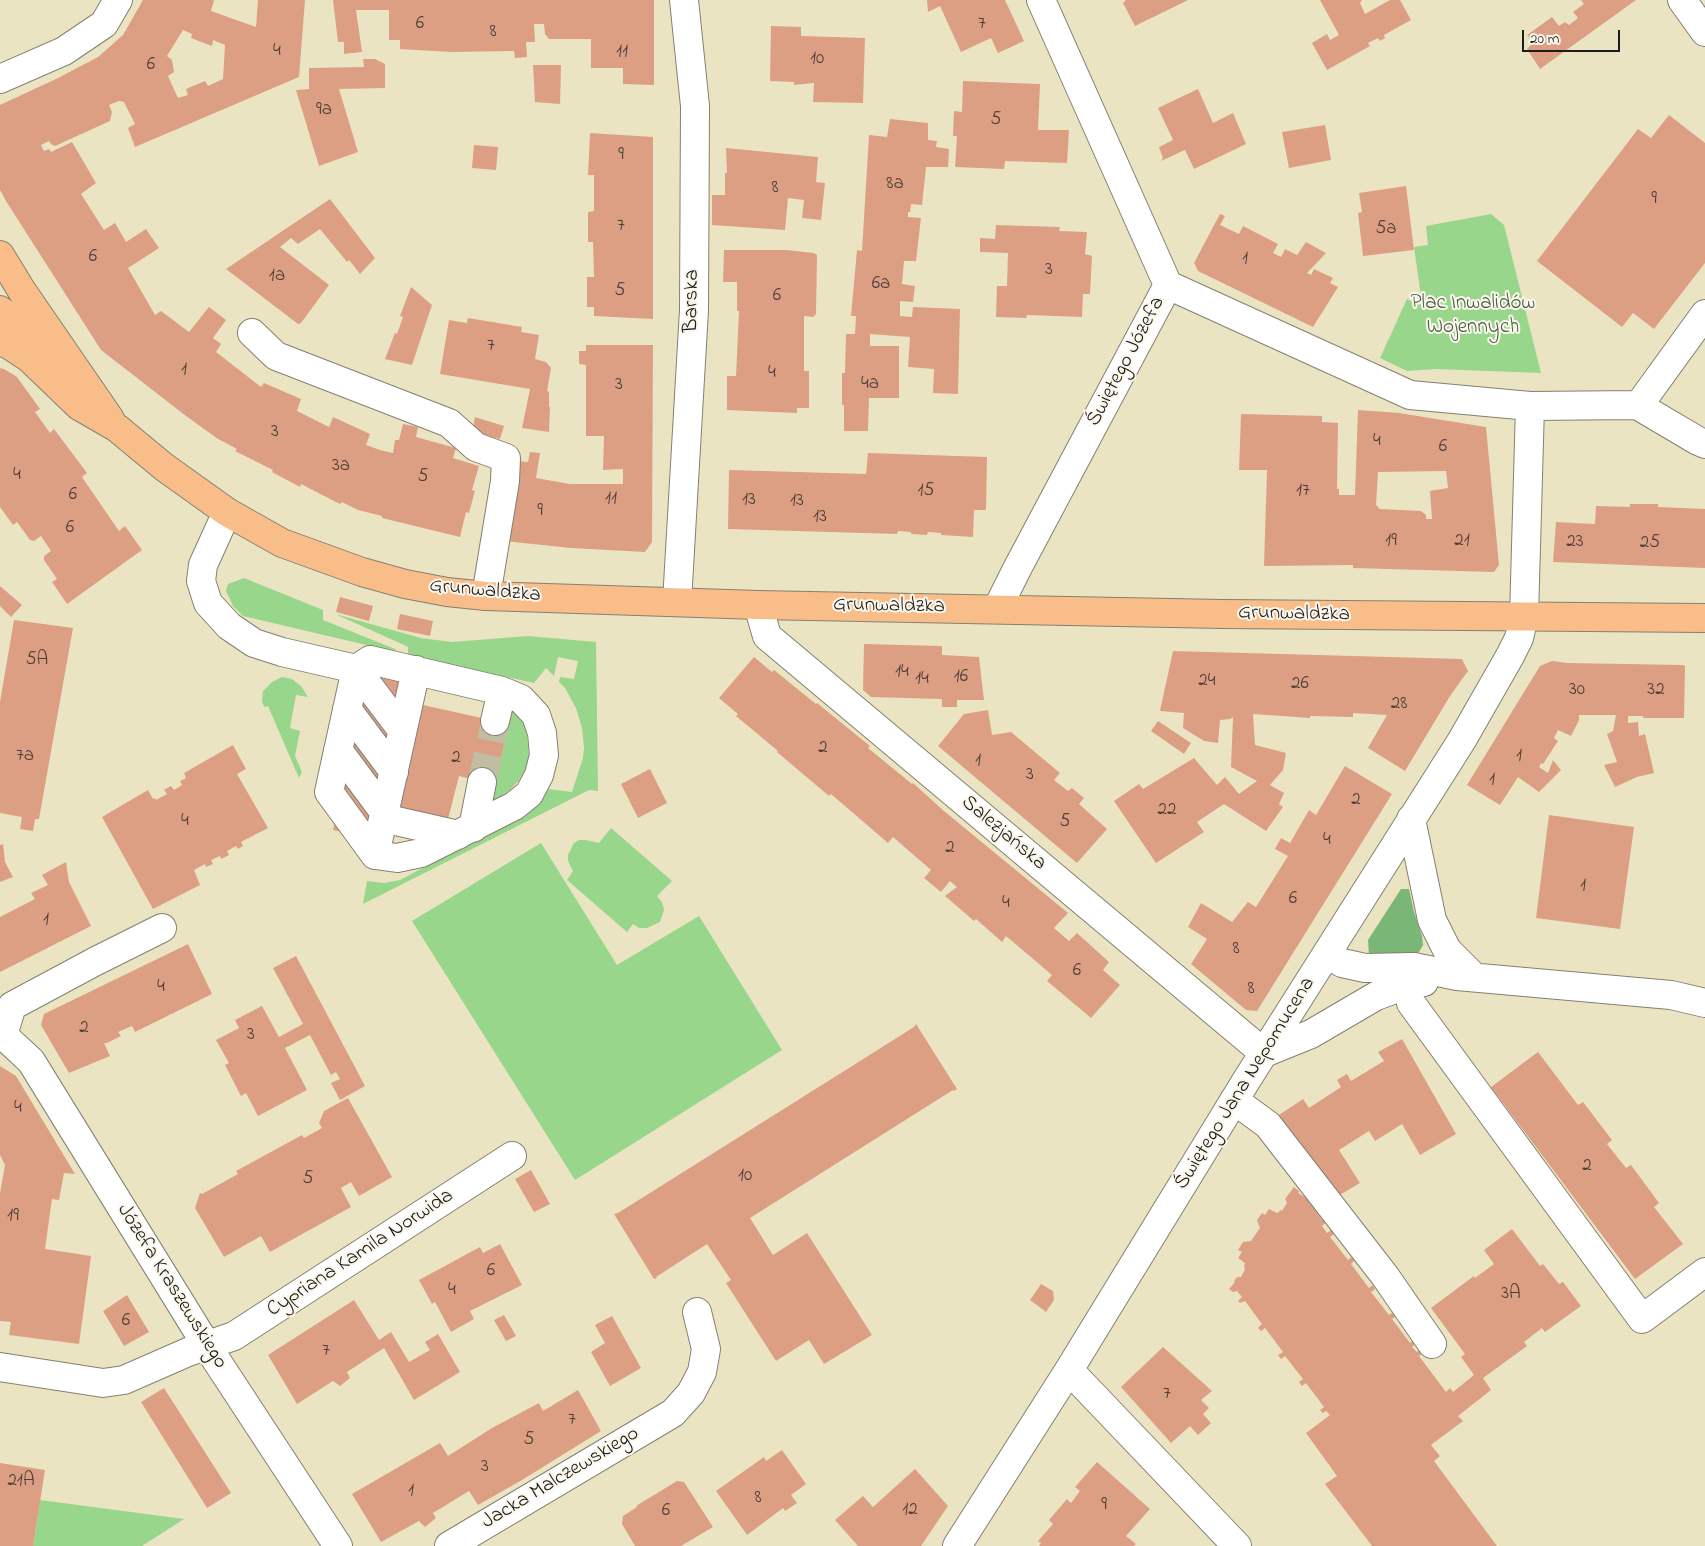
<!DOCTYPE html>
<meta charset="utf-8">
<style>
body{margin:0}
#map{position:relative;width:1705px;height:1546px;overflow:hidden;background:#ebe4c3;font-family:"Indie Flower",sans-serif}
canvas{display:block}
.scale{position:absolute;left:1522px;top:30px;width:98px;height:22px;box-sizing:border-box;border:2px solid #1c1c1c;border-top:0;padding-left:6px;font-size:15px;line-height:18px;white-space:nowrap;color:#1c1c1c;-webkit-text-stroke:4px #fbf7ec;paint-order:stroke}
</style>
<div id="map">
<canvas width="1705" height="1546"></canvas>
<div class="scale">20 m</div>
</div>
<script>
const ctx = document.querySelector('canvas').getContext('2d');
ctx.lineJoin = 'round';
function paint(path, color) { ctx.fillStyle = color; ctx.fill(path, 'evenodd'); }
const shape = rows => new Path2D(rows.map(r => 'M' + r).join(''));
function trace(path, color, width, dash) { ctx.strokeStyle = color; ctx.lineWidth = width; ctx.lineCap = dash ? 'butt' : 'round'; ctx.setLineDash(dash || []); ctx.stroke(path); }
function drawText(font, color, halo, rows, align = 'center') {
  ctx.font = font + ' "Indie Flower",sans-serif'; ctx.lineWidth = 4; ctx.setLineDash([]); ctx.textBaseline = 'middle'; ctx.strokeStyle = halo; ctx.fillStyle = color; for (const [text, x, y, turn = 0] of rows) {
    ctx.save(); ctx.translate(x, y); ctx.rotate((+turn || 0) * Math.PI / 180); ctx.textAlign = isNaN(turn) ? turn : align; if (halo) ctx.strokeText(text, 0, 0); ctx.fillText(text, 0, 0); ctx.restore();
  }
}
paint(shape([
 [1491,214,1504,225,1541,373,1435,369,1407,371,1380,358,1407,299,1419,305,1422,303,1414,247,1428,245,1426,226],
 [244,578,323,610,323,620,395,649,396,652,243,616,233,606,226,591,228,584],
 [335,614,421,638,452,642,528,636,596,642,598,791,589,790,363,904,367,881,384,883,400,880,529,812,549,789,572,792,583,758,584,748,582,728,576,708,565,688,559,682,560,677,574,679,578,661,558,657,554,676,546,668,534,683,408,655,408,647,404,645],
 [282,677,292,679,301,686,308,697,296,695,290,728,300,731,295,756,302,772,299,778,268,706,264,707,262,701,263,691,272,682],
 [509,710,513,710,519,716,526,727,529,755,526,768,519,780,510,790,498,798,488,801,495,784,509,725,505,723],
 [611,828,672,881,657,896,662,902,664,910,660,922,647,928,639,928,633,924,627,932,567,880,573,871,568,861,568,855,574,843,579,840,586,840,599,843],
 [541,843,617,965,699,916,782,1050,575,1180,412,921],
 [40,1500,184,1519,142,1546,33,1546]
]), '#98d68b');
paint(shape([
 [1401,889,1409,889,1414,912,1422,936,1423,945,1419,952,1414,956,1369,956,1368,940]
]), '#7ab777');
paint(shape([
 [143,0,214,0,211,11,256,27,258,0,305,0,299,77,135,147,128,128,135,124,124,102,119,101,109,105,112,112,110,121,55,146,51,144,49,141,41,145,44,151,49,149,51,152,72,142,96,183,81,194,104,230,115,223,126,242,146,229,159,248,128,268,155,315,161,311,189,332,209,307,226,320,213,338,221,344,216,352,261,387,264,383,301,399,297,411,329,427,333,417,370,434,366,445,380,450,393,453,395,440,399,440,403,424,418,427,416,437,456,448,453,458,479,466,472,490,475,491,469,513,466,512,460,537,382,518,382,516,358,510,342,502,340,504,301,484,300,487,272,472,273,470,235,451,237,449,218,439,186,416,101,350,6,201,0,190,0,105,58,78,98,57,123,35],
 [183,30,192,34,191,38,212,46,213,40,225,45,223,79,208,86,205,81,186,89,188,95,178,98,168,76,174,72,172,60,167,56],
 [333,0,654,0,654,85,623,84,623,68,591,68,591,39,549,39,545,34,544,24,534,24,535,42,526,42,527,57,515,58,514,51,451,52,400,49,400,40,389,40,389,10,356,10,362,52,344,54,344,42,338,42],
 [927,0,1005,0,1024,41,998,53,991,38,961,52,940,6,928,12],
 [1126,0,1188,0,1135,26,1123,3],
 [1320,0,1362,0,1360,3,1365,14,1390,0,1400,0,1411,20,1384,35,1385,38,1380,41,1378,38,1368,43,1370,46,1327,70,1312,43,1327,34,1330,40,1339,35],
 [1581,0,1636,0,1540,69,1527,49,1533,43,1527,35,1552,17,1559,26,1565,22,1569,25,1578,18,1573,12,1584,4],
 [771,26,801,27,801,36,865,38,863,103,813,102,814,83,794,85,794,82,770,81],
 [363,59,375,59,385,64,385,88,339,89,358,152,319,166,296,90,309,89,309,68,364,67],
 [533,65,561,65,560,104,535,102],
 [963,81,1040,84,1038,130,1069,130,1067,163,1005,161,1004,169,955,167,957,136,953,136,954,111,962,112],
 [1198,89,1213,123,1233,113,1246,144,1194,169,1185,150,1161,161,1163,158,1159,147,1173,140,1158,108],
 [1669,115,1705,143,1705,263,1654,329,1633,313,1622,327,1537,261,1638,129,1651,138],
 [890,119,928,123,928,140,937,141,936,147,949,149,948,167,926,167,922,205,911,204,910,212,908,212,908,217,921,218,916,261,904,261,902,284,915,286,913,302,900,301,900,316,912,317,913,307,960,309,958,394,933,393,934,369,908,367,910,337,870,334,870,346,899,346,899,398,869,398,868,431,844,431,844,405,842,405,842,373,845,373,846,334,855,334,856,316,851,316,857,250,862,251,869,135,887,137],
 [1325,125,1331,160,1289,168,1282,132],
 [590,133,653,137,653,319,594,316,594,307,587,307,587,277,594,277,593,242,588,242,588,212,594,211,594,175,588,175],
 [474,145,498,147,496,170,472,168],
 [726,148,818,157,816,182,825,183,821,220,802,218,804,200,788,198,785,230,712,225,712,195,725,195,725,173,727,173],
 [1406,186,1414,250,1363,256,1358,213,1362,212,1359,193],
 [330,199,375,258,360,274,349,260,347,262,320,229,298,244,291,238,280,247,329,285,301,323,298,324,226,269],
 [1220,214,1225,216,1220,225,1239,234,1243,226,1278,244,1273,253,1281,257,1285,249,1297,255,1306,242,1326,253,1307,273,1311,275,1314,269,1333,278,1330,283,1338,287,1313,327,1198,271,1194,263],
 [996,225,1060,227,1059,231,1087,232,1085,254,1092,256,1090,294,1083,294,1082,317,1027,315,1026,318,996,317,997,286,1007,286,1008,253,980,252,980,238,995,239],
 [724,250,786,250,814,253,817,255,816,314,813,317,804,316,804,371,809,371,809,408,797,408,797,413,727,410,727,376,736,376,739,311,737,311,737,282,723,282],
 [411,287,432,305,412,365,385,359,395,333,397,334,403,317,400,316],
 [468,318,522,327,521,332,539,335,535,359,546,362,551,368,547,391,549,392,549,407,550,407,549,432,522,428,530,389,440,374,449,320,467,323],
 [586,345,653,345,652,542,645,552,571,548,504,541,518,461,528,462,530,452,540,453,536,478,570,484,623,484,623,469,603,470,604,436,586,436,586,365,579,364,579,351,586,351],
 [0,368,4,369,17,377,40,409,35,412,50,433,54,429,87,473,82,477,119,531,125,526,142,550,67,604,52,582,57,579,44,560,44,556,51,551,41,536,34,541,30,540,17,522,13,525,0,507],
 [1358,410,1399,413,1486,427,1499,565,1494,572,1353,568,1353,565,1264,566,1267,470,1239,470,1241,414,1322,416,1322,422,1338,423,1337,489,1339,489,1339,495,1355,495],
 [1446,471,1448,488,1430,491,1432,519,1426,519,1426,515,1421,511,1380,509,1376,505,1378,472],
 [475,417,504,426,500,439,472,432],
 [868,453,987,457,986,510,974,510,973,537,941,535,941,533,928,532,927,535,911,534,911,532,898,531,897,534,728,529,729,470,866,474],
 [1630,504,1658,504,1658,507,1705,509,1705,568,1553,562,1556,522,1595,524,1596,506,1630,507],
 [0,586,22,605,11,617,0,606],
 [340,597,373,606,369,621,336,612],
 [400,614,433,621,430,636,397,629],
 [14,620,73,628,39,819,35,819,33,831,20,829,22,817,0,813,0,702],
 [864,644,942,646,942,655,979,657,984,700,957,700,957,707,942,707,942,699,941,699,871,697,863,690],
 [1173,651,1462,659,1468,671,1450,696,1405,771,1368,748,1387,715,1353,713,1353,717,1310,716,1310,718,1253,714,1255,745,1286,753,1283,770,1270,785,1284,793,1279,804,1283,807,1266,831,1224,804,1197,822,1204,832,1156,863,1114,801,1139,784,1143,789,1194,758,1217,785,1225,777,1239,794,1257,781,1231,767,1233,717,1230,719,1220,720,1218,743,1204,741,1183,728,1184,713,1160,711],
 [754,657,772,672,774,670,816,704,817,703,870,746,868,748,912,784,913,783,944,811,1068,913,1054,928,1069,941,1077,933,1109,962,1103,970,1120,985,1091,1018,1047,981,1052,975,1006,936,1002,942,976,919,974,921,945,896,957,887,950,881,941,892,924,878,931,870,893,837,888,843,831,794,829,796,777,752,778,751,736,716,738,714,719,698],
 [1552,661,1567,663,1683,665,1685,666,1684,718,1643,718,1643,716,1628,716,1628,723,1638,722,1639,736,1645,734,1654,773,1637,777,1615,787,1604,765,1617,762,1607,734,1613,731,1616,715,1579,715,1579,720,1571,736,1558,730,1554,738,1558,741,1543,764,1541,763,1539,767,1548,773,1553,760,1561,770,1539,792,1518,777,1500,805,1467,785,1540,666],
 [370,667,404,676,391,735,415,741,423,705,509,724,495,785,459,776,447,823,399,811,405,784,384,780,370,838,333,830],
 [988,710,992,735,1011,732,1060,773,1054,780,1068,791,1072,788,1084,798,1079,804,1107,829,1077,863,938,746,964,714],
 [1158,721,1191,743,1184,754,1151,731],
 [233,745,246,769,237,774,268,828,241,842,243,846,238,849,236,846,227,851,229,855,221,859,220,856,211,860,213,864,206,867,205,864,194,870,200,885,153,909,102,817,148,790,153,799,155,798,156,800,167,794,164,790,171,786,174,790,182,785,180,781,186,778,184,773],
 [1345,766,1392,794,1257,1011,1246,1010,1191,964,1207,939,1188,927,1201,903,1232,922,1248,902,1256,907,1288,856,1275,849,1281,838,1290,843,1309,810,1316,815],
 [650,769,667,803,638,818,621,784],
 [1549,815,1634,827,1620,929,1536,918],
 [3,844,5,862,13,877,0,882,0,845],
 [66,862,69,882,91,926,0,972,0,917,35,899,31,893,48,885,42,875],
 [188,944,212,994,135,1032,132,1026,118,1032,121,1036,107,1043,104,1043,110,1056,69,1073,41,1025,44,1014],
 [296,956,365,1086,340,1100,331,1083,340,1079,336,1072,331,1075,310,1035,285,1048,307,1090,258,1116,246,1093,241,1096,225,1065,229,1063,216,1040,239,1028,235,1020,262,1006,279,1037,303,1024,273,968],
 [916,1024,957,1089,954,1091,953,1090,750,1218,773,1255,807,1233,872,1335,824,1364,809,1340,776,1361,726,1283,731,1280,707,1244,656,1277,657,1278,654,1279,614,1214,618,1213,833,1078,914,1027],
 [1402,1039,1456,1134,1420,1155,1402,1124,1375,1141,1369,1131,1339,1150,1360,1183,1338,1196,1279,1115,1303,1099,1309,1108,1341,1087,1337,1080,1347,1074,1351,1081,1384,1061,1378,1052],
 [1538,1052,1578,1105,1583,1102,1612,1140,1607,1144,1626,1168,1631,1165,1659,1203,1654,1207,1683,1244,1635,1279,1491,1087],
 [0,1066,16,1076,75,1174,64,1173,59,1200,52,1199,45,1249,91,1256,79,1344,9,1335,11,1322,0,1321,0,1193,5,1165,0,1155],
 [348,1098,392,1177,359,1196,351,1182,341,1188,351,1207,270,1252,261,1236,224,1257,195,1208,200,1193,202,1194,238,1174,236,1171,302,1135,304,1138,322,1128,319,1123,324,1111],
 [531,1170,550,1204,534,1212,515,1179],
 [1294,1187,1299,1191,1298,1193,1307,1198,1322,1220,1323,1219,1326,1222,1322,1226,1327,1233,1331,1230,1334,1234,1330,1237,1348,1260,1352,1257,1354,1261,1351,1264,1369,1288,1373,1285,1375,1289,1371,1292,1389,1315,1393,1312,1396,1316,1392,1319,1410,1343,1413,1340,1416,1343,1412,1347,1417,1352,1420,1349,1423,1353,1419,1356,1446,1392,1450,1388,1453,1392,1474,1375,1461,1357,1465,1354,1431,1308,1474,1276,1475,1278,1494,1264,1484,1250,1512,1229,1540,1266,1543,1264,1559,1284,1563,1282,1581,1306,1545,1332,1542,1328,1524,1342,1527,1346,1483,1378,1491,1390,1458,1416,1463,1421,1431,1445,1440,1456,1434,1461,1497,1546,1372,1546,1325,1484,1337,1476,1306,1433,1330,1415,1326,1411,1323,1413,1320,1410,1324,1407,1306,1383,1302,1386,1299,1382,1303,1379,1285,1356,1281,1359,1278,1355,1283,1352,1265,1328,1261,1331,1258,1328,1262,1324,1245,1301,1240,1303,1238,1301,1242,1297,1237,1291,1233,1292,1229,1289,1235,1282,1234,1281,1237,1277,1241,1277,1245,1269,1244,1266,1245,1263,1238,1258,1242,1252,1238,1250,1243,1242,1251,1241,1260,1228,1257,1220,1262,1213,1265,1215,1269,1209,1277,1213,1281,1210,1282,1211,1287,1203,1285,1199],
 [500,1244,522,1285,470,1311,474,1319,451,1332,435,1302,432,1304,419,1280,480,1247,483,1253],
 [1041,1284,1053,1291,1054,1300,1046,1312,1030,1300],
 [127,1295,149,1332,124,1346,103,1311],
 [354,1300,379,1340,391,1332,409,1362,430,1350,425,1342,438,1334,460,1372,414,1400,384,1348,347,1372,350,1378,340,1386,333,1381,297,1404,268,1355],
 [504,1315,516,1336,506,1341,494,1320],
 [612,1316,641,1368,610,1386,591,1352,605,1343,595,1325],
 [1163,1347,1212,1391,1201,1400,1209,1408,1203,1414,1211,1423,1198,1435,1190,1426,1171,1443,1121,1387],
 [164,1388,231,1493,207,1508,141,1402],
 [578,1390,601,1431,522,1480,478,1505,469,1491,433,1513,436,1518,425,1527,419,1521,381,1542,352,1494,440,1443,448,1456,492,1428,539,1403,543,1411],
 [782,1450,806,1484,791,1495,797,1503,785,1511,783,1508,747,1535,716,1491,764,1457,766,1461],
 [1097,1462,1150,1509,1126,1536,1136,1544,1134,1546,1039,1546,1041,1543,1038,1541,1053,1524,1049,1520,1067,1499,1071,1503,1080,1491,1075,1487],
 [0,1463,45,1470,33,1546,0,1546],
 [915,1469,948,1506,921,1546,858,1546,835,1520,863,1496,873,1507],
 [677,1481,684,1482,713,1527,681,1546,635,1546,622,1524,623,1516,637,1507,636,1506]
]), '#dd9f84');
trace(shape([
 [482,782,495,721]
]), '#c2bca2', 28, [28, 14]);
const minor = shape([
 [1041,0,1168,285],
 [1682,0,1705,32],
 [0,79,64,51,104,24,118,0],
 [1168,285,1410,395,1530,406,1637,405,1698,441,1705,444],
 [252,333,276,356,449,423,476,447,506,458,505,481,486,596],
 [1639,405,1705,314],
 [227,512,203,565,201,581,208,603,229,626,254,643,282,652,356,669],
 [677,602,694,310,695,106,684,0],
 [758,605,767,636,1264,1053],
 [997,609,1018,567,1168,285],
 [370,660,502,691,521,699,536,715,542,733,544,755,539,775,529,794,514,806,421,853,397,858,375,855,329,792,356,669,370,660],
 [356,669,402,730],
 [347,709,394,772],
 [495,721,502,691],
 [338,750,384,812],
 [383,818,458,835],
 [1411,819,1432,920,1447,950,1474,977],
 [473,828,482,782],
 [375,855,416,670],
 [1327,954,1342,963,1365,968,1414,967,1457,976,1671,995,1705,1003],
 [1408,967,1407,986,1411,1003,1642,1319,1705,1272],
 [0,1034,3,1035,31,1061,207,1346,338,1546],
 [3,1035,12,1006,96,961,162,928],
 [1264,1053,1311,1034,1376,996,1403,986,1424,982],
 [1234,1100,1268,1125,1385,1276,1432,1344],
 [0,1367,103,1383,124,1380,188,1352,234,1336,512,1156],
 [1069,1370,1237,1546],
 [449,1546,673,1413,691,1393,702,1372,706,1349,697,1312],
 [957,1546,1069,1370,1246,1081,1462,740,1510,656,1519,638,1524,617,1530,406]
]);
const major = shape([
 [0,255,22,291,110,419],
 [0,310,51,349],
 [0,342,8,344,29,358,79,406,117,428,164,467,227,512,282,543,362,572,405,584,447,592,486,596,758,605,1223,614,1705,618]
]);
trace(minor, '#848070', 30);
trace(major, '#848070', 30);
trace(minor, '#fff', 28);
trace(major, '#f8bd88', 28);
drawText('19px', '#4c3d36', null, [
 ["6",420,25],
 ["7",982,25],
 ["8",493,33],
 ["4",277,52],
 ["11",622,53],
 ["10",817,60],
 ["6",151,66],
 ["9a",324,111],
 ["5",996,121],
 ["9",621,156],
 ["8a",895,185],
 ["8",775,189],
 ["9",1654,200],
 ["7",621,227],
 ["5a",1386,230],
 ["6",93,258],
 ["1",1245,260],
 ["3",1049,271],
 ["1a",277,277],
 ["6a",881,285],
 ["5",620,292],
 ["6",777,297],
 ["7",491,347],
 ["1",184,371],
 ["4",772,374],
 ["4a",870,385],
 ["3",619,386],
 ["3",275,433],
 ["4",1377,442],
 ["6",1443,448],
 ["3a",341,467],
 ["4",17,476],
 ["5",423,478],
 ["15",926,492],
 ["17",1303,492],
 ["6",73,496],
 ["11",611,500],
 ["13",749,501],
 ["13",797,502],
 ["9",540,512],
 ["13",820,518],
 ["6",70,529],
 ["19",1391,542],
 ["21",1462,542],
 ["23",1575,543],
 ["25",1650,544],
 ["5A",37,661],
 ["14",902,673],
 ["16",961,678],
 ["14",922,680],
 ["24",1207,682],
 ["26",1300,685],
 ["30",1577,691],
 ["32",1656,691],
 ["28",1399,705],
 ["2",823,749],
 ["7a",25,757],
 ["1",1519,757],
 ["2",456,759],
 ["1",978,762],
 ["3",1030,776],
 ["1",1492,781],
 ["2",1356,801],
 ["22",1167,811],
 ["4",185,822],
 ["5",1065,823],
 ["4",1327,841],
 ["2",950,849],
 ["1",1583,887],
 ["6",1293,900],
 ["4",1006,904],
 ["1",46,921],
 ["8",1236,950],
 ["6",1077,972],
 ["4",161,988],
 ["8",1251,990],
 ["2",84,1029],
 ["3",251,1036],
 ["4",18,1109],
 ["2",1587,1167],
 ["10",745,1177],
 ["5",308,1180],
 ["19",13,1217],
 ["6",491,1272],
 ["4",452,1291],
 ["3A",1511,1295],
 ["6",126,1322],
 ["7",326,1352],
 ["7",1167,1395],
 ["7",572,1421],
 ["5",529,1441],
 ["3",485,1468],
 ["21A",21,1482],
 ["1",411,1492],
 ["8",758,1499],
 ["9",1104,1506],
 ["12",910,1511],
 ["6",666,1512]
]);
drawText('21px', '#1c1c1c', '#fbf7ec', [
 ["Barska",693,301,-89],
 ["Świętego Józefa",1127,362,-62],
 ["Grunwaldzka",485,592,5],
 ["Grunwaldzka",889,607,1],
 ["Grunwaldzka",1294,615,1],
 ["Salezjańska",1003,834,40],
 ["Świętego Jana Nepomucena",1246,1084,-58],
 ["Cypriana Kamila Norwida",361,1254,-33],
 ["Józefa Kraszewskiego",171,1287,58],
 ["Jacka Malczewskiego",561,1479,-31]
]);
drawText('21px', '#475d43', '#fbf7ec', [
 ["Plac Inwalidów",1473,305],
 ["Wojennych",1473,329]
]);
</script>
